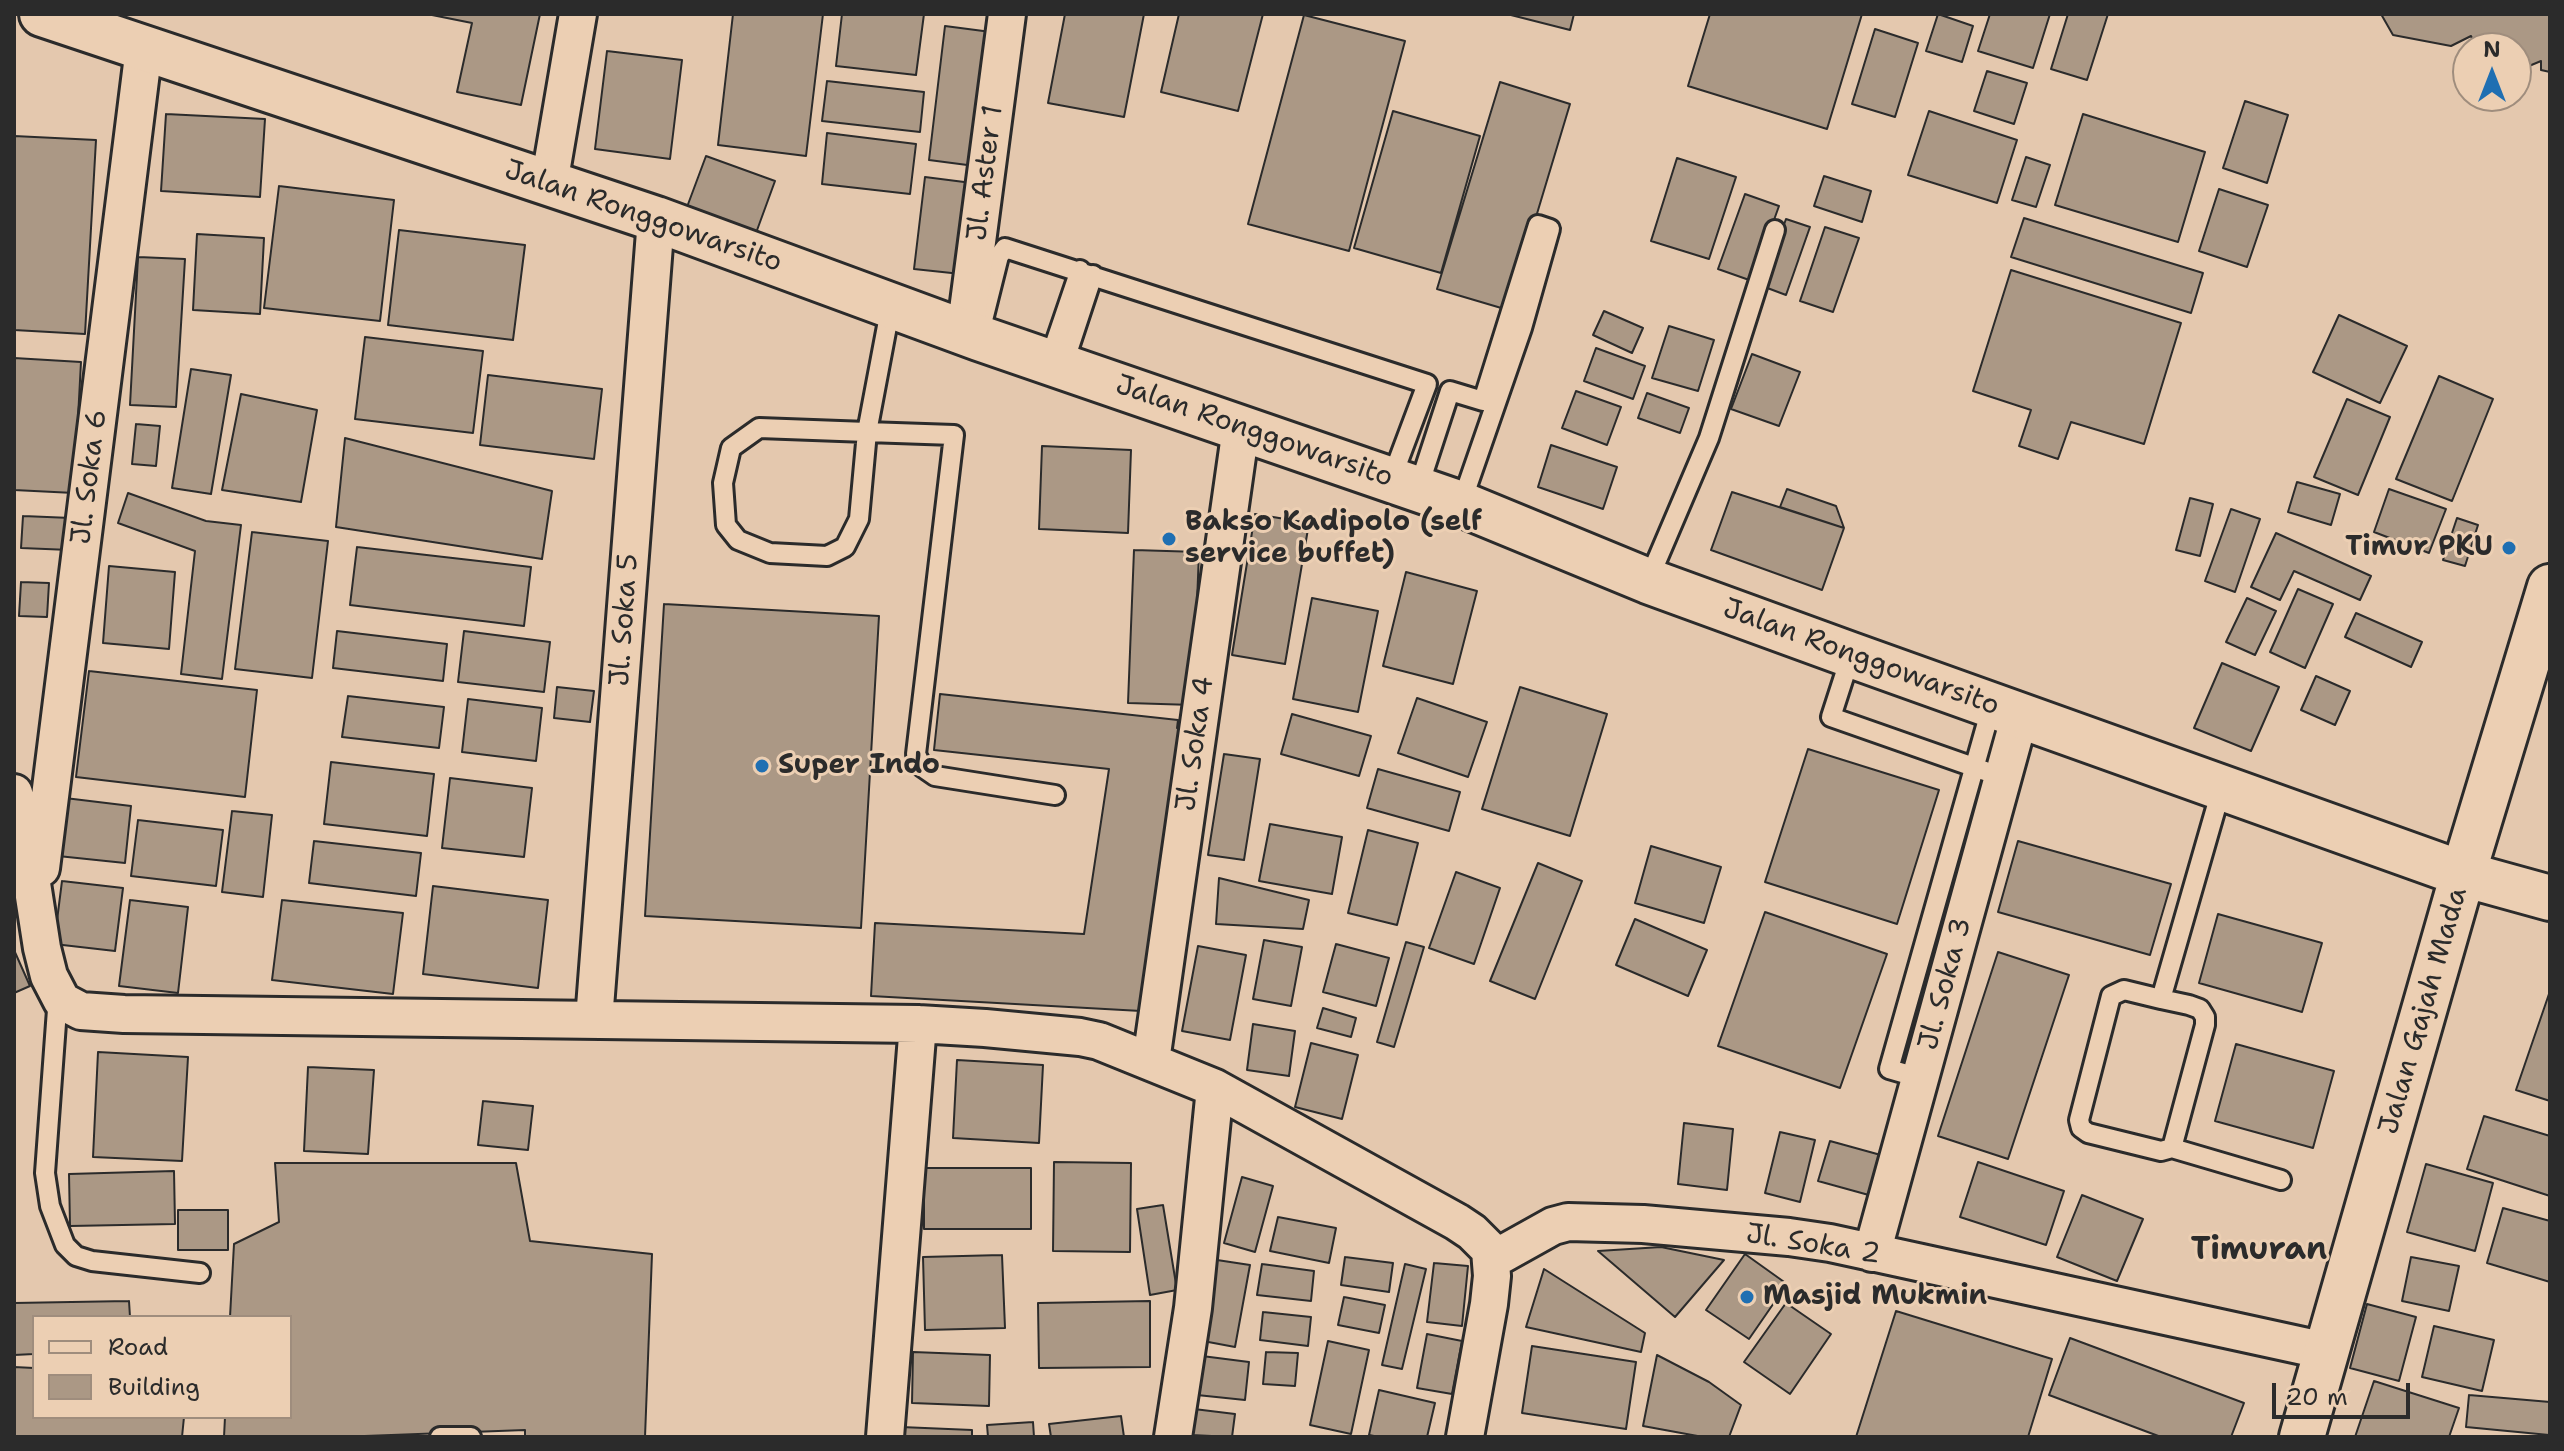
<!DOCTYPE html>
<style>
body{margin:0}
#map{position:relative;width:2564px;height:1451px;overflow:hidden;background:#e4c8ae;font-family:"Shantell Sans",sans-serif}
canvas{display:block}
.frame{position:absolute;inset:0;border:16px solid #2b2b2b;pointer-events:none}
.legend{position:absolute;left:32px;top:1315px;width:260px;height:104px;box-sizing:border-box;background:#eccfb3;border:2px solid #9f8d7d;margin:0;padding:10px 14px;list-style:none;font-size:24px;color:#2b2b2b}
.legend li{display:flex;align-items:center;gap:16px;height:40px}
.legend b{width:40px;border:2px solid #9f8d7d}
.north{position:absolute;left:2452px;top:32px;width:80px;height:80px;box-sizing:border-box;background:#eccfb3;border:2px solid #9f8d7d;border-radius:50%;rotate:0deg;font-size:22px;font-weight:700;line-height:32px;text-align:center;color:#2b2b2b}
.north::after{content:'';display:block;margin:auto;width:28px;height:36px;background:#1f6fb2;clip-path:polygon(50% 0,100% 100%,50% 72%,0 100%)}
.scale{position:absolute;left:2272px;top:1383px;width:138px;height:36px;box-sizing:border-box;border:4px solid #2b2b2b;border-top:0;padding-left:10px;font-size:24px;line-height:28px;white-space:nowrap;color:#2b2b2b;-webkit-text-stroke:6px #eccfb3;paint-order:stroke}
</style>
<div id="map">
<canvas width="2564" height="1451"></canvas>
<div class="frame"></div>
<ul class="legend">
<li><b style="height:10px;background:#eccfb3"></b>Road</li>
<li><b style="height:22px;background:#ab9885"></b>Building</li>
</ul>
<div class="north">N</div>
<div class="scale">20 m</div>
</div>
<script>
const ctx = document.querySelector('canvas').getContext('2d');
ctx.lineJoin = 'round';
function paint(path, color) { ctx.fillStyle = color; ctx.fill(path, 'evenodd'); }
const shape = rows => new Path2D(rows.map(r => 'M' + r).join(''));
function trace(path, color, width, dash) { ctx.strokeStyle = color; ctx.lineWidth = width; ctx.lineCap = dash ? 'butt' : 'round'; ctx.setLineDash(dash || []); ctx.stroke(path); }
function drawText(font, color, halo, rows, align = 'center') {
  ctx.font = font + ' "Shantell Sans",sans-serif'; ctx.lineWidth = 6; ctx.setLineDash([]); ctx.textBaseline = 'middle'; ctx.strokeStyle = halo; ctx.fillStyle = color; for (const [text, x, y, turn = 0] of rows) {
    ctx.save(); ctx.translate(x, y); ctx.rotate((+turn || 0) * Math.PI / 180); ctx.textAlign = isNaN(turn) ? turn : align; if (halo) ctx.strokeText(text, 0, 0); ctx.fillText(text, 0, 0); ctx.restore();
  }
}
const building = shape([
 [427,14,540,14,521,105,457,92,472,23,427,14],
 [733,14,823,14,806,156,718,145,733,14],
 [842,14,924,14,916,75,836,66,842,14],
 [1065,14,1144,14,1124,117,1048,103,1065,14],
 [1179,14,1263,14,1238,111,1161,92,1179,14],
 [1507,14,1574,14,1570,30,1507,14],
 [1710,14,1862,14,1827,129,1688,86,1710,14],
 [1938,14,1973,26,1962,62,1926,51,1938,14],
 [1990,14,2050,14,2033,68,1978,51,1990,14],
 [2068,14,2108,14,2087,80,2051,69,2068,14],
 [2381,14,2550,14,2550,72,2541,70,2541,61,2529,66,2525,54,2516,57,2516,48,2476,48,2471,36,2451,46,2393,35,2381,14],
 [1304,15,1405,41,1349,251,1248,224,1304,15],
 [945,26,991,32,975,166,929,160,945,26],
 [1875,29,1918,43,1895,117,1852,104,1875,29],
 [607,51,682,60,670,159,595,149,607,51],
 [1987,71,2027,83,2014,124,1974,111,1987,71],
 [827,81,924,92,920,132,822,121,827,81],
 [1500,82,1570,104,1508,310,1437,289,1500,82],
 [2245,101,2288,115,2267,183,2223,168,2245,101],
 [1393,111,1480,136,1441,273,1354,248,1393,111],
 [1929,111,2017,140,1997,203,1908,175,1929,111],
 [166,114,265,119,260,197,161,191,166,114],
 [2083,114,2205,152,2178,242,2055,205,2083,114],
 [827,133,916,144,910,194,822,184,827,133],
 [14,136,96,140,85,334,14,330,14,136],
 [706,156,775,181,756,233,687,207,706,156],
 [2026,157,2050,165,2036,207,2012,200,2026,157],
 [1677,158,1736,177,1709,259,1651,241,1677,158],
 [1824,176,1871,191,1862,222,1814,206,1824,176],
 [925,177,972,183,961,274,914,269,925,177],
 [279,186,394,200,380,321,264,308,279,186],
 [2219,189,2268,205,2247,267,2199,251,2219,189],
 [1745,194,1779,206,1752,281,1718,269,1745,194],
 [2024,218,2203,273,2191,313,2011,257,2024,218],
 [1786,219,1810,227,1786,295,1762,286,1786,219],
 [1825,227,1859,238,1833,312,1800,301,1825,227],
 [399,230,525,245,513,340,388,325,399,230],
 [197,234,264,238,260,314,193,310,197,234],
 [138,257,185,259,176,407,130,405,138,257],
 [2011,270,2181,323,2144,444,2071,422,2058,459,2019,446,2031,410,1973,391,2011,270],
 [1604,311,1643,328,1632,353,1593,335,1604,311],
 [2339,315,2407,346,2380,403,2313,372,2339,315],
 [1669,326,1714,340,1698,391,1652,378,1669,326],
 [365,337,483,351,473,433,355,419,365,337],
 [1596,348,1645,366,1633,399,1584,381,1596,348],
 [1752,354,1800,372,1779,426,1731,409,1752,354],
 [14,358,81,362,74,493,14,490,14,358],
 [191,369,231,375,211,494,172,488,191,369],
 [488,375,602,389,594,459,480,445,488,375],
 [2439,376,2493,399,2452,501,2396,479,2439,376],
 [1576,391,1621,407,1607,445,1562,428,1576,391],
 [1647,393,1689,408,1680,433,1638,418,1647,393],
 [241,394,317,410,301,502,222,490,241,394],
 [2347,399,2390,417,2358,495,2314,477,2347,399],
 [136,424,160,426,156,466,132,464,136,424],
 [345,438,552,491,542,559,336,527,345,438],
 [1551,445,1617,467,1603,509,1538,487,1551,445],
 [1042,446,1131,450,1128,533,1039,529,1042,446],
 [2297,482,2340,494,2331,525,2288,512,2297,482],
 [1787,489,1836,506,1844,528,1780,507,1787,489],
 [2389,489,2446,509,2429,553,2374,532,2389,489],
 [1732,492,1844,528,1822,590,1711,550,1732,492],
 [128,493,206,521,241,525,222,679,181,674,195,551,118,523,128,493],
 [2190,498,2213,504,2200,556,2176,550,2190,498],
 [2231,509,2260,519,2235,592,2205,581,2231,509],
 [1255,514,1309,523,1285,664,1232,655,1255,514],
 [23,516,71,518,70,550,21,548,23,516],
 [2457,518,2478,525,2465,566,2443,560,2457,518],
 [252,532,328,541,312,678,235,669,252,532],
 [2276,533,2371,576,2360,600,2294,571,2280,600,2251,587,2276,533],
 [357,547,531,567,524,626,350,605,357,547],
 [1134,550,1199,552,1193,705,1128,703,1134,550],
 [109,566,175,572,169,649,103,643,109,566],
 [1406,572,1477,591,1453,684,1383,666,1406,572],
 [21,582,49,583,47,617,19,616,21,582],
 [2298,589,2333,604,2305,668,2270,652,2298,589],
 [1312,598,1378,611,1358,712,1293,699,1312,598],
 [2247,598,2276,611,2255,655,2226,642,2247,598],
 [664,604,879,616,861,928,645,916,664,604],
 [2356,613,2422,642,2411,667,2345,637,2356,613],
 [337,631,447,644,443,681,333,668,337,631],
 [464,631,550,642,544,692,458,682,464,631],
 [2222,663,2279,687,2251,751,2194,728,2222,663],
 [89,671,257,690,245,797,76,777,89,671],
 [2316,676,2350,691,2335,725,2301,710,2316,676],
 [557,687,594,691,590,722,554,718,557,687],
 [1520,687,1607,714,1570,836,1482,809,1520,687],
 [940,694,1178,720,1177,728,1184,728,1141,1011,871,996,875,923,1084,934,1109,769,934,750,940,694],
 [348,696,444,707,439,748,342,737,348,696],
 [1417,698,1487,722,1468,777,1398,753,1417,698],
 [468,699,542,708,536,761,462,752,468,699],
 [1292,714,1371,736,1359,776,1281,754,1292,714],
 [1808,749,1939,790,1897,924,1765,882,1808,749],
 [1224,754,1260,759,1244,860,1208,855,1224,754],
 [331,762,434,774,427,836,324,824,331,762],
 [1378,769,1460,792,1449,831,1367,808,1378,769],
 [450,778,532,788,524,857,442,848,450,778],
 [65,798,131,806,125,863,58,856,65,798],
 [232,811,272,815,263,897,222,892,232,811],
 [138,820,223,830,216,886,131,876,138,820],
 [1270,824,1342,837,1332,894,1259,881,1270,824],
 [1368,830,1418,843,1397,925,1348,913,1368,830],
 [314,841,421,853,416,896,309,883,314,841],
 [2018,841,2171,884,2150,955,1998,912,2018,841],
 [1651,846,1721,867,1704,923,1635,903,1651,846],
 [1538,863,1582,881,1535,999,1490,981,1538,863],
 [1456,872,1500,888,1474,964,1429,948,1456,872],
 [1219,878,1309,900,1303,929,1216,924,1219,878],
 [62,881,123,888,115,951,54,944,62,881],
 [433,886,548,900,538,988,423,974,433,886],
 [130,900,188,907,178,993,119,986,130,900],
 [282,900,403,913,393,994,272,980,282,900],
 [1765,912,1887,954,1840,1088,1718,1046,1765,912],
 [2218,914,2322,943,2302,1012,2199,983,2218,914],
 [1635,919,1707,950,1688,996,1616,965,1635,919],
 [1264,940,1302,947,1291,1006,1253,999,1264,940],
 [1406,942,1424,947,1394,1047,1377,1042,1406,942],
 [1336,944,1389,958,1376,1006,1323,992,1336,944],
 [1198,946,1246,955,1230,1040,1182,1031,1198,946],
 [14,950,30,986,14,993,14,950],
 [1998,952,2069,975,2008,1159,1938,1136,1998,952],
 [2550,991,2550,1101,2516,1090,2550,991],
 [1323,1008,1356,1018,1351,1037,1317,1028,1323,1008],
 [1253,1024,1295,1031,1289,1076,1247,1070,1253,1024],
 [1311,1043,1358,1055,1342,1119,1295,1107,1311,1043],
 [2236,1044,2334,1071,2313,1148,2215,1121,2236,1044],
 [98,1052,188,1057,182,1161,93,1157,98,1052],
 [957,1060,1043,1065,1039,1143,953,1138,957,1060],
 [308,1067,374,1070,368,1154,304,1151,308,1067],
 [483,1101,533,1106,528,1150,478,1145,483,1101],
 [2484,1116,2550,1136,2550,1196,2467,1169,2484,1116],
 [1684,1123,1733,1129,1727,1190,1678,1184,1684,1123],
 [1780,1132,1815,1140,1800,1202,1765,1193,1780,1132],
 [1830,1141,1888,1157,1876,1197,1818,1181,1830,1141],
 [1054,1162,1131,1163,1130,1252,1053,1251,1054,1162],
 [1978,1162,2064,1191,2046,1245,1960,1217,1978,1162],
 [275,1163,516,1163,530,1241,652,1254,645,1437,525,1437,525,1430,338,1437,224,1437,225,1417,290,1417,290,1317,230,1317,234,1244,279,1222,275,1163],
 [2426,1164,2493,1183,2475,1251,2407,1232,2426,1164],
 [924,1168,1031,1168,1031,1229,924,1229,924,1168],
 [174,1171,175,1224,70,1226,69,1174,174,1171],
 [1242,1177,1273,1186,1255,1252,1224,1243,1242,1177],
 [2082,1195,2143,1219,2117,1281,2057,1257,2082,1195],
 [1163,1205,1177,1290,1150,1295,1137,1209,1163,1205],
 [2503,1208,2550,1221,2550,1282,2487,1263,2503,1208],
 [178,1210,228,1210,228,1250,178,1250,178,1210],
 [1278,1217,1336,1228,1329,1263,1270,1251,1278,1217],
 [1661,1247,1724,1260,1675,1317,1598,1251,1661,1247],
 [1745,1254,1787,1284,1749,1339,1706,1310,1745,1254],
 [1002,1255,1005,1328,925,1330,923,1257,1002,1255],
 [1345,1257,1393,1263,1389,1292,1341,1285,1345,1257],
 [2411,1257,2459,1266,2449,1311,2402,1301,2411,1257],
 [1217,1260,1250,1265,1235,1347,1203,1341,1217,1260],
 [1434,1263,1468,1266,1462,1326,1427,1322,1434,1263],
 [1262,1264,1314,1271,1311,1301,1257,1295,1262,1264],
 [1405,1264,1426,1269,1402,1369,1382,1365,1405,1264],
 [1544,1269,1645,1333,1641,1352,1526,1327,1544,1269],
 [1344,1297,1385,1305,1379,1333,1338,1325,1344,1297],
 [129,1301,130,1317,34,1317,34,1354,14,1355,14,1303,129,1301],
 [1150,1301,1150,1367,1039,1368,1038,1303,1150,1301],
 [1786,1303,1831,1334,1790,1394,1744,1362,1786,1303],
 [2367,1304,2416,1317,2399,1381,2350,1368,2367,1304],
 [1896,1311,2052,1359,2028,1437,1856,1437,1896,1311],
 [1263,1312,1311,1317,1308,1346,1260,1340,1263,1312],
 [2434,1326,2494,1340,2482,1391,2422,1377,2434,1326],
 [1427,1334,1462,1341,1452,1394,1417,1388,1427,1334],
 [2070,1338,2244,1403,2231,1437,2161,1437,2049,1395,2070,1338],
 [1328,1341,1369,1350,1351,1434,1310,1425,1328,1341],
 [1532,1346,1636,1362,1626,1429,1522,1413,1532,1346],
 [913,1352,990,1355,989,1406,912,1403,913,1352],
 [1266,1352,1298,1353,1295,1386,1263,1384,1266,1352],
 [1657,1355,1709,1382,1741,1405,1729,1437,1703,1437,1643,1426,1657,1355],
 [1202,1356,1249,1362,1245,1400,1197,1395,1202,1356],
 [14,1367,34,1368,34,1417,184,1417,182,1437,14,1437,14,1367],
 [2374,1381,2459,1408,2449,1437,2355,1437,2374,1381],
 [1379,1390,1435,1403,1427,1437,1379,1437,1369,1435,1379,1390],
 [2469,1395,2550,1402,2549,1435,2466,1427,2469,1395],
 [1194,1409,1235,1414,1232,1437,1191,1435,1194,1409],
 [1121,1416,1124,1437,1051,1437,1049,1424,1121,1416],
 [1033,1422,1034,1437,988,1437,987,1425,1033,1422],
 [901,1427,972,1430,972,1437,900,1437,901,1427]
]);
paint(building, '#ab9885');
trace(building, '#2b2b2b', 2);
const service = shape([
 [891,305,867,432,859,519,845,547,827,556,770,553,738,540,726,525,723,483,731,448,759,428,867,432,954,435,916,754,922,767,935,776,1055,795],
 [981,328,999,256,1005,248,1427,384,1391,480],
 [1049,361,1080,270],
 [1063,366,1093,275],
 [1418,489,1450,391,1483,401,1538,225,1550,229,1522,328,1461,504],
 [1648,581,1709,438,1775,230],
 [1851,655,1831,717,1985,771],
 [58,996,45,1173,50,1206,65,1245,76,1256,92,1261,200,1273],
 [2161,999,2189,1005,2200,1009,2205,1017,2205,1025,2172,1148,2161,1151,2088,1133,2081,1128,2079,1120,2111,996,2124,990,2161,999,2222,787],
 [1920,1078,1889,1069,1992,705],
 [2172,1148,2281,1180],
 [440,1437,471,1437]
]);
const minor = shape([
 [549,184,578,14],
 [965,333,1007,14],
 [14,793,24,832,42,948,49,976,62,1001,81,1011,124,1014,918,1024,985,1028,1080,1037,1099,1041,1215,1088,1457,1222,1472,1232,1490,1250,1492,1276,1489,1304,1465,1437],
 [41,868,144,48],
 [594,1020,656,219],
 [1151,1061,1241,428],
 [1872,1253,2020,715],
 [1492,1260,1553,1226,1568,1222,1643,1224,1789,1237,1830,1243,2326,1351],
 [885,1437,918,1024],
 [1173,1437,1193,1308,1215,1088]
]);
const secondary = shape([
 [42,14,656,219,979,338,1461,504,1648,581,1851,655,2463,874,2550,898],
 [2302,1437,2463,874,2550,587]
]);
trace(service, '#2b2b2b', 24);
trace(minor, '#2b2b2b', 42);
trace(secondary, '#2b2b2b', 50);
trace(service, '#eccfb3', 18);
trace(minor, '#eccfb3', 36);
trace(secondary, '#eccfb3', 44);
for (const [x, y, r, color] of [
 [1169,539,8,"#1f6fb2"],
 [2509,548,8,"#1f6fb2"],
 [762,766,8,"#1f6fb2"],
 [1747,1297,8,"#1f6fb2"]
]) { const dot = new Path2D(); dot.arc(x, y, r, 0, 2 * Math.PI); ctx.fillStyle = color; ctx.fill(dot); trace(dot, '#eccfb3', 3); }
drawText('28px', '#2b2b2b', '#eccfb3', [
 ["Jl. Aster 1",986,173,-83],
 ["Jalan Ronggowarsito",643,217,19],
 ["Jalan Ronggowarsito",1254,432,19],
 ["Jl. Soka 6",90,477,-83],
 ["Jl. Soka 5",625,620,-86],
 ["Jalan Ronggowarsito",1861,658,20],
 ["Jl. Soka 4",1196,744,-82],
 ["Jl. Soka 3",1946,984,-75],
 ["Jalan Gajah Mada",2424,1011,-74],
 ["Jl. Soka 2",1813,1245,9]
]);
drawText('bold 28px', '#2b2b2b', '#eccfb3', [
 ["Bakso Kadipolo (self",1185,523],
 ["service buffet)",1185,555],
 ["Timur PKU",2493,548,"right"],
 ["Super Indo",778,766],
 ["Masjid Mukmin",1763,1297]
], 'left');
drawText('bold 32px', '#2b2b2b', '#eccfb3', [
 ["Timuran",2259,1251]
]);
</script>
